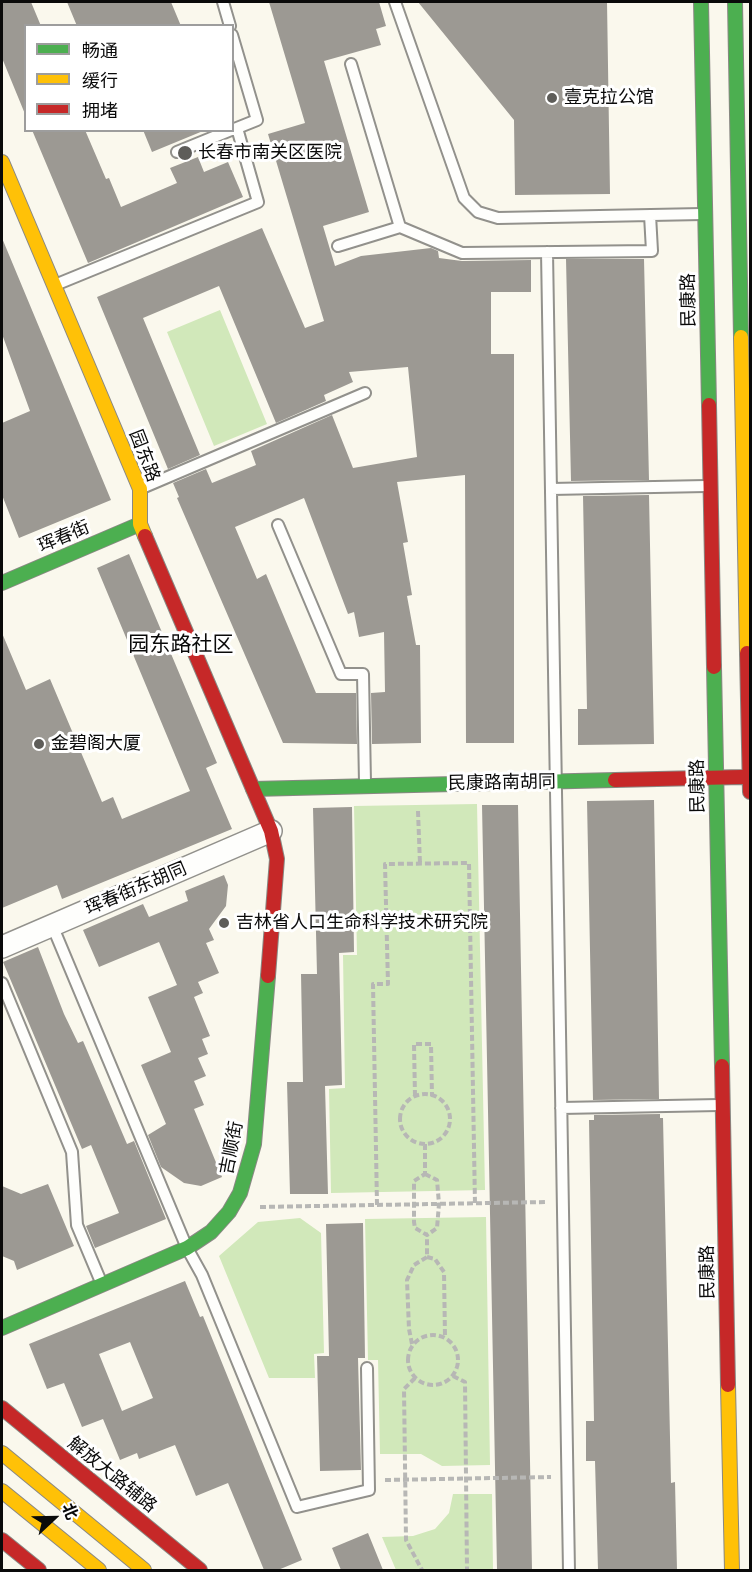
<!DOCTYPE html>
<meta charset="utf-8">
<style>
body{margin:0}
#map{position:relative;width:752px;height:1572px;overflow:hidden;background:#faf8ed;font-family:"PT Serif","Noto Sans SC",serif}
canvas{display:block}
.frame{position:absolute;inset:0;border:3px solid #0a0a0a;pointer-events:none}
.legend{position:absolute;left:24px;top:24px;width:210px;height:108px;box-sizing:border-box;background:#fff;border:2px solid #9d9d9d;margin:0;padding:8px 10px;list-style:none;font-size:18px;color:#0a0a0a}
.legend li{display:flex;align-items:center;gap:12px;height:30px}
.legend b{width:30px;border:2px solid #9d9d9d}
.north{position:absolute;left:24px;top:1488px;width:60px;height:60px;-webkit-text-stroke:4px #fff;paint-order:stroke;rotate:68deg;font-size:16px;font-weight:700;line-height:24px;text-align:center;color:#0a0a0a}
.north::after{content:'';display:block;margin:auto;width:21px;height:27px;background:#0a0a0a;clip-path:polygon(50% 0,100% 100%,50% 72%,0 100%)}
</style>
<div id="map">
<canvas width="752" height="1572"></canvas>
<div class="frame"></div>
<ul class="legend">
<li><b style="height:8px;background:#4caf50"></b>畅通</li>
<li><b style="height:8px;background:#ffc107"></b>缓行</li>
<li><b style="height:8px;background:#c62828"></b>拥堵</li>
</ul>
<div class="north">北</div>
</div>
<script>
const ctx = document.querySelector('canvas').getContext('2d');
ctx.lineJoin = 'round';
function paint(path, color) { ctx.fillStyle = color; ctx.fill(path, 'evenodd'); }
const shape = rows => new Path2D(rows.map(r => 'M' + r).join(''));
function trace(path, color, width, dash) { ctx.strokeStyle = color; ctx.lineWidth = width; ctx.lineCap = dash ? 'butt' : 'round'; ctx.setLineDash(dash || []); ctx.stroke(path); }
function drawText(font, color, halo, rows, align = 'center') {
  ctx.font = font + ' "PT Serif","Noto Sans SC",serif'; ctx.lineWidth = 6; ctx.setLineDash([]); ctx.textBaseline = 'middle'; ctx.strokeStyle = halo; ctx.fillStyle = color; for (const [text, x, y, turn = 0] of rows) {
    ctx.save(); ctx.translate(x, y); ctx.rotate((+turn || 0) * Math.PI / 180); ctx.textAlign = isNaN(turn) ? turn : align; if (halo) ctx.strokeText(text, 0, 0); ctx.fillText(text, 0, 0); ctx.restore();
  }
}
paint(shape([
 [220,310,267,424,214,446,167,332],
 [477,804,485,1190,331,1193,329,1089,345,1088,343,955,357,955,354,806],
 [486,1217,490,1465,442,1466,421,1454,380,1454,378,1360,368,1360,365,1219],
 [300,1218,321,1233,324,1353,314,1354,315,1378,269,1378,219,1256,258,1222],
 [453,1494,492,1494,493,1570,396,1570,382,1537,413,1536,435,1529,449,1513]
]), '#d1e8ba');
paint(shape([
 [2,2,31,2,41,26,26,26,25,114,2,58],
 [67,2,171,2,181,26,77,26],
 [269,2,379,2,386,26,376,29,381,45,324,61,369,212,323,226,335,266,361,256,431,248,438,251,439,258,462,261,531,260,531,292,491,292,491,354,514,354,514,743,466,743,465,475,397,482,408,542,403,543,412,595,407,596,416,645,420,645,421,743,372,744,371,693,385,692,384,632,359,637,354,612,348,614,304,498,235,527,257,579,266,574,316,693,356,693,357,744,283,743,177,498,179,497,173,483,206,469,212,483,256,465,251,451,332,415,353,468,417,457,408,367,349,372,353,382,324,395,326,401,276,423,219,286,143,318,200,455,168,469,97,297,262,228,305,328,324,321,268,134,305,123],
 [418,2,607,2,610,194,515,195,514,120],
 [32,130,85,130,106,179,109,178,121,207,177,183,170,168,198,157,204,172,228,162,243,197,88,263],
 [143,130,203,130,203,131,152,152],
 [2,238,111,500,19,538,2,495,2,423,30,411,2,334],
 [566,259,644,259,649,480,571,481],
 [649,495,654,744,578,745,578,709,587,709,583,496],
 [129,554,217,763,206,768,232,829,62,899,57,885,2,908,2,633,26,690,50,679,102,802,113,797,122,819,190,791,97,568],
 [654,800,659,1099,593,1100,587,801],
 [482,805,518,805,532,1570,497,1570],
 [352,807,354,952,339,953,342,1085,325,1086,328,1194,290,1194,287,1082,303,1082,301,974,317,974,313,808],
 [224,875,228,885,226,906,209,929,214,940,206,943,219,973,198,982,203,993,194,997,210,1036,202,1039,208,1054,198,1058,206,1076,194,1081,204,1105,194,1109,222,1177,201,1186,184,1183,161,1167,148,1135,166,1124,141,1065,171,1052,148,997,177,985,159,942,99,967,83,930,143,904,149,917,188,901,185,891],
 [38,947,64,1014,78,1043,83,1041,127,1144,134,1141,166,1219,95,1248,86,1226,119,1213,91,1145,82,1149,3,962],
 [660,1114,660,1118,663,1118,671,1483,675,1482,677,1570,598,1570,595,1461,586,1461,586,1421,594,1421,589,1120,594,1120,594,1115],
 [48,1184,74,1246,17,1270,14,1261,2,1256,2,1186,21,1194],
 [363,1223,365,1358,358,1358,361,1470,320,1471,317,1356,329,1356,326,1224],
 [185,1281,200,1317,203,1316,302,1560,278,1570,264,1570,228,1483,196,1496,175,1445,139,1459,137,1453,120,1460,103,1419,82,1427,64,1383,47,1389,29,1344],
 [130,1342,153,1398,122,1411,99,1354],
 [368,1533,383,1570,341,1570,332,1548]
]), '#9c9993');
const lane = shape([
 [223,2,230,26],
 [395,2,464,198,478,212,498,218,702,214],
 [232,35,257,120,232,130],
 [351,64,400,227],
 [177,152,231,130],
 [338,246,400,227,462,253,652,251,650,215],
 [547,252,569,1570],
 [55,285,258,202,237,128],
 [142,488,365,393],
 [551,489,706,486],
 [278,525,341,674,363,674,365,783],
 [52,925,187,1248,202,1275,297,1507,369,1490,367,1368],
 [2,983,72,1152,77,1225,101,1282],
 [561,1108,719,1105]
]);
const street = shape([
 [2,947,271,831]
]);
const fast = shape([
 [701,2,709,405],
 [735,2,741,337],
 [2,583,140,524],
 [714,667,722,1066],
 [253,789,615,780],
 [2,1328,187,1248,211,1232,229,1212,240,1193,254,1144,268,976]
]);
const slow = shape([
 [2,162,140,489,140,524,145,536],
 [741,337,747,653],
 [728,1385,732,1570],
 [2,1453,144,1570],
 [2,1491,99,1570]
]);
const jam = shape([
 [709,405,714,667],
 [145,536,271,831,277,859,268,976],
 [747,653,750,792],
 [615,780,742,777],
 [722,1066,728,1385],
 [2,1408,200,1570],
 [2,1540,39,1570]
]);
trace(lane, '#92918c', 14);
trace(street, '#92918c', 24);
trace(fast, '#898883', 16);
trace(slow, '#898883', 16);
trace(jam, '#898883', 16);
trace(shape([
 [418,811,420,864],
 '400 1119a25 25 0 1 1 50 0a25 25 0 1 1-50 0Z',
 [415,1096,414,1044,431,1044,432,1096],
 [425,1144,425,1174],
 [425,1174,437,1180,439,1204,437,1228,427,1235,415,1228,414,1222,414,1181,425,1174],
 [377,1205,373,984,388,984,385,864,469,863,475,1204],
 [260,1207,547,1202],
 [427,1257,435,1259,444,1272,445,1337],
 '408 1360a25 25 0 1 1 50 0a25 25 0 1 1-50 0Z',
 [412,1344,409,1329,407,1280,414,1265,427,1257,427,1235],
 [453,1376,465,1382,467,1570],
 [415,1378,404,1389,406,1540,422,1570],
 [385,1480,551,1477]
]), '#b7b7b5', 4, [6, 3]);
trace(lane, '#fefefc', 10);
trace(street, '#fefefc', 21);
trace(fast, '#4caf50', 14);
trace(slow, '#ffc107', 14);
trace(jam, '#c62828', 14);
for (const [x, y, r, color] of [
 [552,98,6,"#5e5d59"],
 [185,153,8,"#5e5d59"],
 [39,744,6,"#5e5d59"],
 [224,923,6,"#5e5d59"]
]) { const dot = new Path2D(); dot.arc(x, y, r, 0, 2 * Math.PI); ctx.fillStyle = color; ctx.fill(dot); trace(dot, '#fff', 2); }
drawText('18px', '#0a0a0a', '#fff', [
 ["壹克拉公馆",564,98],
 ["长春市南关区医院",198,153],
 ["金碧阁大厦",51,744],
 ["吉林省人口生命科学技术研究院",236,923]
], 'left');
drawText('18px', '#0a0a0a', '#fff', [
 ["民康路",689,300,-91],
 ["园东路",144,456,69],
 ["珲春街",64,537,-23],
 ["民康路南胡同",502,783,-1],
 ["民康路",698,786,-91],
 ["珲春街东胡同",136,889,-23],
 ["吉顺街",232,1148,-79],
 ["民康路",708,1272,-91],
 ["解放大路辅路",112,1475,39]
]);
drawText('21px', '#0a0a0a', '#fff', [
 ["园东路社区",181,645]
]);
</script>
